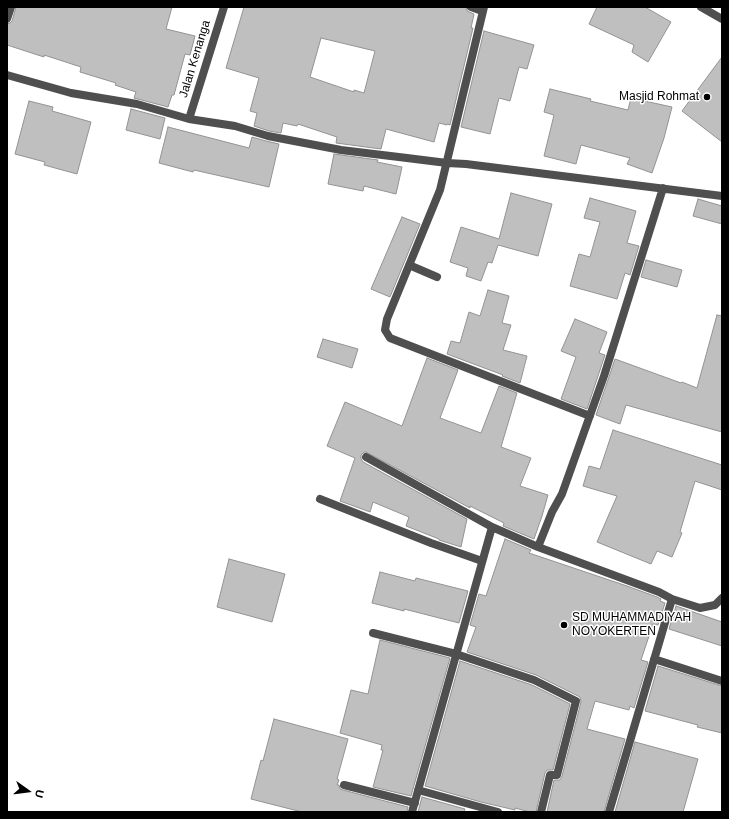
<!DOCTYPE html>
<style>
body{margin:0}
#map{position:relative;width:729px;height:819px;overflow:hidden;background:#fff;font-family:Arial,sans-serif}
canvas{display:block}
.frame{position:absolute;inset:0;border:8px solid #000;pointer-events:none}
.north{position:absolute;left:8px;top:771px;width:40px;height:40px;-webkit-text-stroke:3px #fff;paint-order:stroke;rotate:104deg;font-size:11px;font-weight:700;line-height:16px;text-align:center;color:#000}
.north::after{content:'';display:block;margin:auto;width:14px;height:18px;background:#000;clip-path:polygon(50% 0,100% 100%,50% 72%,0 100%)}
</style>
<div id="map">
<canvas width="729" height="819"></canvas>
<div class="frame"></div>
<div class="north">U</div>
</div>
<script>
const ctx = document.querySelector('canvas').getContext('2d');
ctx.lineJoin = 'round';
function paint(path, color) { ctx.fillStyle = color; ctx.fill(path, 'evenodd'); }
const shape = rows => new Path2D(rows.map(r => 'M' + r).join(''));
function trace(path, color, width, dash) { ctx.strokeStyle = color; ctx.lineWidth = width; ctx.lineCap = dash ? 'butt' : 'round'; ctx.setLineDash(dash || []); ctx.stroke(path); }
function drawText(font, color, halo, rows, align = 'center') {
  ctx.font = font + ' Arial,sans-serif'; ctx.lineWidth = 3; ctx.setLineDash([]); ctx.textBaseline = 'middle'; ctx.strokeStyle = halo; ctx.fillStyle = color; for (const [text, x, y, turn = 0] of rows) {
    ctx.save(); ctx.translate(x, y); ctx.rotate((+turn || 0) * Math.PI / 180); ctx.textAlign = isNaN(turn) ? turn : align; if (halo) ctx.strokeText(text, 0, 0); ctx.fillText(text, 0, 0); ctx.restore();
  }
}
const building = shape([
 [16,7,172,7,166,29,195,36,190,55,185,54,174,95,172,95,168,107,134,98,136,92,115,85,116,83,80,72,81,67,44,55,44,57,7,45,7,24,10,23,12,21,16,7],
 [244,7,466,7,467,11,474,14,471,28,473,28,450,125,447,124,447,125,439,123,434,142,386,129,381,149,336,143,337,137,298,124,297,126,283,123,281,133,269,131,254,126,257,113,250,111,259,78,226,68,244,7],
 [321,38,375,51,364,93,354,90,354,92,310,77,321,38],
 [597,7,645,7,671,22,648,62,632,52,634,45,589,24,597,7],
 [484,31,534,45,527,69,519,67,510,101,499,98,490,134,461,127,484,31],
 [722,57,722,142,682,111,722,57],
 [550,89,591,99,590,101,628,110,631,98,672,107,664,138,652,173,627,164,630,158,581,145,576,164,544,156,554,115,544,112,550,89],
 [29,101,53,107,52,111,91,122,77,174,44,165,45,162,15,154,29,101],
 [131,109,165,118,160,139,126,130,131,109],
 [168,127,249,148,252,137,266,141,279,144,269,187,194,170,193,172,159,163,168,127],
 [334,154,378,160,377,162,402,167,396,194,364,186,363,191,328,184,334,154],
 [511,193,552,204,538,256,498,245,492,263,488,262,481,281,466,276,468,268,450,262,461,227,499,239,511,193],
 [590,198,636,211,627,243,639,246,630,275,625,273,617,299,570,286,579,254,590,257,600,222,584,218,590,198],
 [698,199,722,206,722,224,693,216,698,199],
 [402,217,420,224,390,297,371,289,402,217],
 [646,260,682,270,677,287,641,277,646,260],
 [488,290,509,296,502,323,511,325,503,350,527,356,520,383,502,376,503,375,447,354,451,341,460,343,469,312,480,316,488,290],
 [717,315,722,316,722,432,626,405,620,424,596,415,615,359,681,383,682,382,697,388,717,315],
 [575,319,607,332,599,353,605,355,587,409,561,399,576,357,561,351,575,319],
 [323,339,358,349,352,368,317,357,323,339],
 [427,358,458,370,440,418,481,433,499,386,517,393,501,447,531,458,520,486,548,495,542,516,534,539,503,526,504,523,470,506,470,508,366,452,364,452,361,455,361,459,363,462,467,519,461,547,439,540,439,539,406,526,409,517,373,502,370,512,340,501,355,458,327,446,345,402,402,426,427,358],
 [613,430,722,465,722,490,695,481,680,532,682,533,672,557,657,551,651,564,597,542,617,496,583,486,589,466,600,469,613,430],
 [505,539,531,550,529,553,627,586,657,597,661,599,660,601,665,603,658,625,653,624,641,660,648,662,634,708,630,706,629,710,595,701,587,729,625,739,604,812,547,812,554,780,560,780,562,776,581,702,580,697,536,675,467,652,476,627,470,625,479,594,486,596,505,539],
 [229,559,285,574,272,622,217,607,229,559],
 [380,572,415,581,416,578,468,591,459,623,404,609,404,611,372,603,380,572],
 [676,606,722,622,722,646,669,629,676,606],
 [380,640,450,658,411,796,373,787,383,750,381,750,382,745,340,733,351,690,368,694,380,640],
 [460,661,532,685,570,704,553,770,547,770,545,773,536,812,530,812,515,808,515,810,481,802,425,786,460,661],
 [658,666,722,686,722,733,697,727,698,725,645,711,658,666],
 [274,719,348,739,337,779,339,780,337,785,339,785,340,789,343,790,408,807,407,812,302,812,251,799,261,760,263,761,274,719],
 [635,742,698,759,683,812,615,812,635,742],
 [422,797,465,809,464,812,418,812,422,797]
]);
paint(building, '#bfbfbf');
trace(building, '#939393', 1);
trace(shape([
 [471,7,482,11],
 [484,7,440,190,387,319,385,330,390,338,590,416],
 [701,7,722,19],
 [7,19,11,7],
 [7,75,71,93,137,104,189,119,235,126,268,136,341,150,407,158,447,163,466,164,722,196],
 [189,119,224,7],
 [409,265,437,277],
 [366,457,492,527,538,547,659,592,672,599,609,812],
 [320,499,431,543,482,561],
 [538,547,552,512,562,494,604,376,663,188],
 [672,599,700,608,715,605,722,598],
 [373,633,456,654,534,680,576,701,557,775,550,775,541,812],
 [654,659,722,681],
 [344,785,415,803],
 [418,790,498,812],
 [412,812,492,527]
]), '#4f4f4f', 8);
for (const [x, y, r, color] of [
 [707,97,4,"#000"],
 [564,625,4,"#000"]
]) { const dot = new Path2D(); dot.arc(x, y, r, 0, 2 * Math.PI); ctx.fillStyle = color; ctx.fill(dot); trace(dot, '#fff', 1.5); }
drawText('12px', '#000', '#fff', [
 ["Jalan Kenanga",195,59,-73]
]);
drawText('12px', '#000', '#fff', [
 ["Masjid Rohmat",699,97],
 ["SD MUHAMMADIYAH",572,618,"left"],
 ["NOYOKERTEN",572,632,"left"]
], 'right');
</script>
